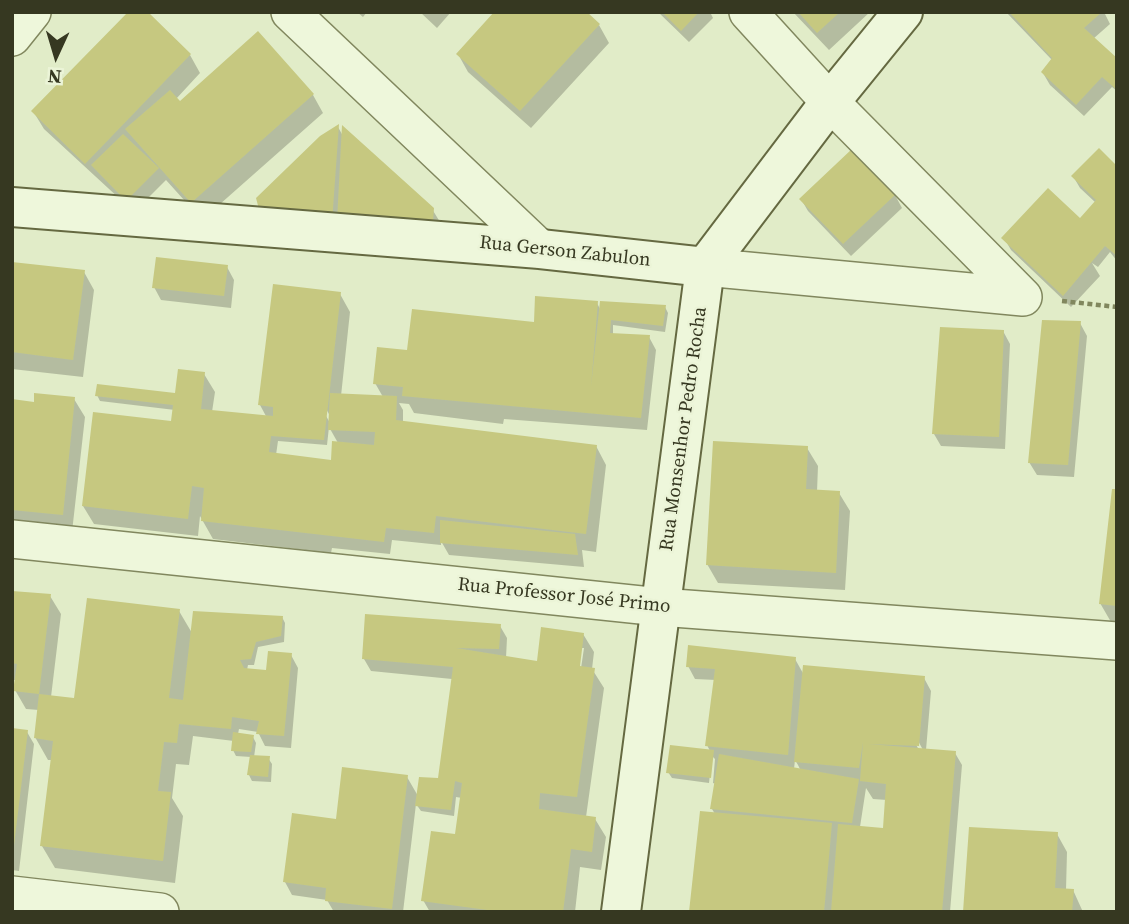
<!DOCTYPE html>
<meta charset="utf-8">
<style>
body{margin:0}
#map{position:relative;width:1129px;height:924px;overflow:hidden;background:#e1ecc8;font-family:"Source Serif 4",serif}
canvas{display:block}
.frame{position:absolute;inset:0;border:14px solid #363821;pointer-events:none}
.north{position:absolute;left:21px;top:21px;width:70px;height:70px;-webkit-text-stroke:5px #ebf4d7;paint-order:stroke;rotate:184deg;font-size:19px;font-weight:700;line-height:28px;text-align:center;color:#363821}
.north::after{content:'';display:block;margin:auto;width:24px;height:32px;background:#363821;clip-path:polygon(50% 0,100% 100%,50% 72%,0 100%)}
</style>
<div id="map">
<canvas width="1129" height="924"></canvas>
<div class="frame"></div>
<div class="north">N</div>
</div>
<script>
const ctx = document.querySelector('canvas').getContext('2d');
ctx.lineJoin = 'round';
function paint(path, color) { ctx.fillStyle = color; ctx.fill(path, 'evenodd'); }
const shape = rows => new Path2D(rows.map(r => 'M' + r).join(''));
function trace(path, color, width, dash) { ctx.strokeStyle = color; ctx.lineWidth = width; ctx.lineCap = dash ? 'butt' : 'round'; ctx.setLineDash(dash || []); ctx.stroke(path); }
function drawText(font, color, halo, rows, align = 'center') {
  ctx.font = font + ' "Source Serif 4",serif'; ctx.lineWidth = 5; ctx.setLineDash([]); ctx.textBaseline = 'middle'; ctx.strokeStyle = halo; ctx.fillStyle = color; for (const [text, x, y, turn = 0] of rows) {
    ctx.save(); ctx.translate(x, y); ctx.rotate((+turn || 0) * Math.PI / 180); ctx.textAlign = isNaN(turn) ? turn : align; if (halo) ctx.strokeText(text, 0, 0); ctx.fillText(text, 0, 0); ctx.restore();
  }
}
paint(shape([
 [145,12,190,55,200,73,176,99,179,104,258,34,313,95,323,113,202,220,166,180,134,212,44,129,33,111],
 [357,12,367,12,363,17],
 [420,12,451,12,437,28],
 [658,12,710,12,713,18,689,42],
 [793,12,870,12,829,50],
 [1006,12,1104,12,1110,24,1093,39,1117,60,1117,91,1112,87,1084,116,1050,85,1043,73,1052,60],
 [599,25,609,43,531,128,468,72,458,54],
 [338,127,343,136,432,209,440,222,263,216],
 [853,150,895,195,902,208,851,256,808,211,801,199],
 [1117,169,1117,261,1110,252,1098,267,1092,263,1100,276,1071,307,1011,250,1004,238,1080,220,1096,203,1080,188,1073,176],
 [12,264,84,272,94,290,83,377,12,369],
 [227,267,234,280,231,308,161,300,154,287],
 [340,294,350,312,341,396,383,397,375,383,409,352,535,324,597,303,601,311,665,307,668,313,665,332,613,325,613,335,649,337,656,350,647,430,504,419,503,424,414,413,409,404,399,403,403,410,403,423,596,446,606,465,596,552,582,550,584,567,449,555,441,541,441,545,392,540,390,554,332,548,331,553,213,539,200,516,198,536,94,524,83,506,173,423,175,410,100,401,97,395,174,395,204,374,215,392,212,412,267,418,260,405],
 [324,405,330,416,330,423,321,407],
 [329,427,338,443,331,462,276,455,278,441,327,445],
 [1080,323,1087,336,1074,477,1037,475,1029,462],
 [1003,331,1010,344,1005,449,941,446,934,434],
 [74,399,85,417,72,532,12,526,12,401,35,404],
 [807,448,818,466,817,492,839,493,850,511,845,590,718,583,707,564],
 [1117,491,1117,622,1111,622,1100,603],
 [12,593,50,596,61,614,51,697,75,700,179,611,192,633,282,617,285,623,284,642,258,647,254,665,248,665,247,670,267,672,291,655,298,668,291,748,265,746,258,732,239,729,238,734,253,737,256,743,254,757,268,758,272,764,271,782,252,781,249,775,251,757,236,756,233,750,234,741,193,736,189,765,176,764,172,798,183,816,175,883,55,868,42,846,53,760,48,760,35,737,39,710,26,709,15,690,16,680,12,680],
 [500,626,507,638,506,658,538,662,583,634,594,652,592,669,604,688,586,817,595,819,606,837,601,870,580,867,575,912,430,912,423,900,457,836,462,798,456,797,454,816,421,811,416,804,403,912,334,912,327,900,292,895,285,882,334,820,407,777,418,796,442,781,452,679,371,671,364,659],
 [581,648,584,648,580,675,577,675],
 [795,659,804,675,924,678,931,691,926,750,955,753,962,765,950,912,690,912,715,814,712,809,716,784,713,783,715,759,712,756,709,783,672,778,668,772,710,751,707,745,716,680,695,679,688,666],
 [916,737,923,750,919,750,913,739],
 [795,760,798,765,801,771,794,769],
 [866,788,873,799,887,800,884,830,860,827],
 [12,730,27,732,34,744,19,871,12,870],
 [1057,834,1067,852,1066,890,1073,890,1083,912,965,912]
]), '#0003');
paint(shape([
 [128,12,148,12,191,54,85,164,31,111],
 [494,12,587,12,600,24,520,111,456,54],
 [662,12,699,12,681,31],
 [798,12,840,12,817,33],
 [1009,12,1102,12,1084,28,1117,58,1117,90,1102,77,1076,105,1041,72,1052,58],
 [258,31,314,94,191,203,125,129,170,90,180,101],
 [339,124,332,222,261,217,256,198,320,136],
 [342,125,434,208,433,221,337,222],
 [123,134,159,168,126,201,91,165],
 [853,148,896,194,843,244,799,199],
 [1099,148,1117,166,1117,256,1105,246,1063,296,1001,238,1048,188,1080,218,1096,200,1071,176],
 [156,257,228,265,224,296,152,288],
 [12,262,85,270,73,360,12,352],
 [273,284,341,292,324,440,271,436,269,452,331,460,332,441,374,445,375,432,328,430,330,393,397,396,396,420,597,445,586,534,436,516,434,533,386,528,384,542,201,521,204,488,192,486,188,519,82,506,93,412,171,421,173,405,95,396,97,384,175,393,178,369,205,372,201,409,273,416,273,407,258,405],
 [535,296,598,301,591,387,600,301,666,305,663,326,611,320,610,333,650,335,641,418,402,396,403,387,373,384,377,347,407,350,412,309,534,322],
 [1042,320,1081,321,1068,465,1028,463],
 [940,327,1004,330,999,437,932,434],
 [34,393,75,397,63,515,12,510,12,399,34,402],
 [713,441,808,446,806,489,840,491,836,573,706,565],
 [1112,489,1117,489,1117,606,1099,604],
 [440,520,575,534,578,555,440,543],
 [12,591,51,594,39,694,13,691,17,664,12,663],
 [87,598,180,609,169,698,183,700,193,611,283,616,281,636,256,642,251,659,240,660,244,668,266,670,268,651,292,653,284,736,256,734,259,721,232,717,231,729,179,724,177,743,164,742,158,791,171,792,163,861,40,846,53,741,34,738,39,694,74,698],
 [365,614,501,624,499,649,456,648,537,661,541,627,584,633,580,666,595,668,577,797,540,793,539,809,596,817,592,852,571,849,563,912,502,912,421,901,431,831,455,834,462,783,455,781,451,810,415,806,419,777,438,778,453,667,362,659],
 [688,645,796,657,788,755,705,746,715,669,686,667],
 [803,665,925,676,919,746,868,744,956,751,942,912,831,912,838,824,883,828,886,784,860,781,863,742,859,768,794,762],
 [12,728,28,730,14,845,12,845],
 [233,732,254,735,251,752,231,751],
 [670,745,714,750,711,778,666,773],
 [719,754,859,779,852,823,710,809],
 [250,755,270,756,268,777,247,775],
 [342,767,408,775,392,909,325,901,326,888,283,882,292,813,336,819],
 [700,811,832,823,824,912,689,912],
 [969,827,1058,832,1055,888,1074,889,1072,912,963,912]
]), '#c6c880');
const street = shape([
 [290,12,540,249],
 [748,12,830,102,1023,297],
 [12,37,32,12],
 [705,267,1023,297],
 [12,539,660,607,1117,641],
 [12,895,160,912]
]);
const secondary = shape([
 [12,207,540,249,705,267],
 [621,912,705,267,830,102,903,12]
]);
trace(street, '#81875e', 40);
trace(secondary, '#656941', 42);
trace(shape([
 [1062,301,1117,307]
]), '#81875e', 4.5, [5, 3.5]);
trace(street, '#eef7db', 37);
trace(secondary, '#eef7db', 38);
drawText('19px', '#363821', '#ebf4d7', [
 ["Rua Gerson Zabulon",565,252,6],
 ["Rua Monsenhor Pedro Rocha",684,429,-82],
 ["Rua Professor José Primo",564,596,6]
]);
</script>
